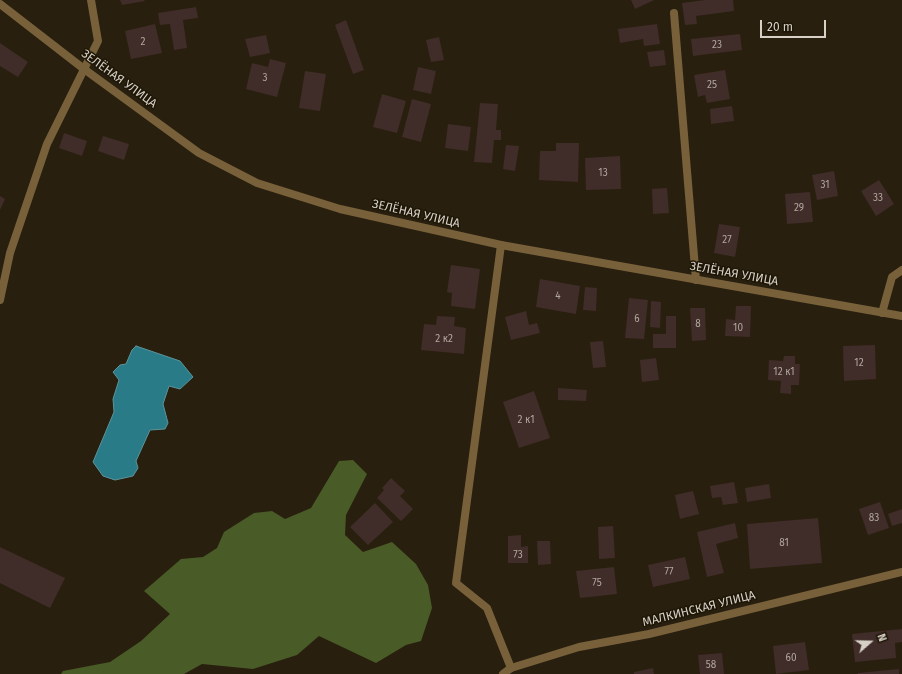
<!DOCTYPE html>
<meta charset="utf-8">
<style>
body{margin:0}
#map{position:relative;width:902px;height:674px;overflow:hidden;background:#281f0f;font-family:"Fira Sans",sans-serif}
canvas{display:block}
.north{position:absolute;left:850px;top:622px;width:40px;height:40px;-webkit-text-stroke:3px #1e1606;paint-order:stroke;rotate:70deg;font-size:11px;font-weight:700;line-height:16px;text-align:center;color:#d6d0c6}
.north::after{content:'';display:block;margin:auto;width:14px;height:18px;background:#d6d0c6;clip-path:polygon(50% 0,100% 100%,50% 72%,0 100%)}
.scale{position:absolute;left:760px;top:20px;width:66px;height:18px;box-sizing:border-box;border:2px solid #d6d0c6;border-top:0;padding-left:5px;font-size:12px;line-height:14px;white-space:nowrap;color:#d6d0c6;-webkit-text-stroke:3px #1e1606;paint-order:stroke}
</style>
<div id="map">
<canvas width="902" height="674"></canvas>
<div class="north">N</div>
<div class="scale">20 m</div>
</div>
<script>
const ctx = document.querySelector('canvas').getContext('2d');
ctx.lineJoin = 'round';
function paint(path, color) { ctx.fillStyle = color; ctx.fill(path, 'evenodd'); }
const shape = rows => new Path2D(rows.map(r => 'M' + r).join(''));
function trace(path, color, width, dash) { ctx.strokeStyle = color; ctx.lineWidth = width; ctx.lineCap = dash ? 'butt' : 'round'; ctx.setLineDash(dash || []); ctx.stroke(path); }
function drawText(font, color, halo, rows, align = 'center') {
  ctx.font = font + ' "Fira Sans",sans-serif'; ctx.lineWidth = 3; ctx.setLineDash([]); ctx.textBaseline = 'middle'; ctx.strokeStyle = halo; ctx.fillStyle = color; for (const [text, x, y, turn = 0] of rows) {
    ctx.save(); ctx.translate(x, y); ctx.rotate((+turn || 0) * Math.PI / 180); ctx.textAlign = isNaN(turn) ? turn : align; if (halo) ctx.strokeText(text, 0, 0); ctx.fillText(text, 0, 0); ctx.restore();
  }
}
paint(shape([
 [353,460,367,474,346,515,345,535,363,552,392,542,416,564,428,585,432,608,421,641,406,645,376,663,319,636,297,655,253,669,202,664,184,674,61,674,63,671,110,662,141,641,170,614,144,591,181,559,203,557,217,548,224,532,254,513,272,511,285,519,311,508,339,461]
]), '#495b26');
const water = shape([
 [136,346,180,361,193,377,180,389,169,386,163,404,168,423,165,429,150,430,136,461,138,468,133,476,115,480,103,476,93,462,114,412,113,399,119,380,113,372,120,365,126,364,132,350,136,346]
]);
paint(water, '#297b88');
trace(water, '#5d949b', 1);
paint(shape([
 [120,0,144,0,145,1,122,5],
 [631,0,654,0,635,9],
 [705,0,733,0,734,11,696,16,697,24,685,25,682,3],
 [196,7,198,18,183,20,187,48,174,50,170,24,160,25,158,13],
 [346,20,364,70,353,74,335,25],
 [155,24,162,53,131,59,125,31],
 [657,24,660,44,644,46,643,39,620,43,618,29],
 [740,34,742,50,693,56,691,39],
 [266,35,270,53,250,57,245,39],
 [439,37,444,60,431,62,426,40],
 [0,43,28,62,18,77,0,66],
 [664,50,666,65,650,67,647,52],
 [270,59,286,63,277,97,246,89,252,63,268,67],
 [418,67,436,71,431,94,413,90],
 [725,70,730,99,707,103,705,95,698,97,694,75],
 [305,71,326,74,320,111,299,108],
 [382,94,406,101,397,133,373,127],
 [412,99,431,104,421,142,402,137],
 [480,103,498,104,496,130,501,130,501,140,494,140,492,163,474,162],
 [732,106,734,121,711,124,710,109],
 [448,124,471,127,468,151,445,148],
 [64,133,87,141,82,156,59,148],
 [103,136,129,144,124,160,98,151],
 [556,143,579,143,578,182,539,180,540,151,556,151],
 [506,145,519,146,515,171,503,169],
 [620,156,621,189,586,190,585,158],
 [834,171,838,196,817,200,812,175],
 [879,180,894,204,876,216,861,191],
 [667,188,669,213,653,214,652,189],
 [810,192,813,222,787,224,785,194],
 [0,196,5,199,0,210],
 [719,224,740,227,735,257,714,253],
 [451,265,480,269,475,309,451,306,452,293,447,292],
 [540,279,580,286,576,314,536,307],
 [585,287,597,288,596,311,583,310],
 [629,298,648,300,644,339,625,338],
 [651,301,661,302,660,328,650,327],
 [736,306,751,306,750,337,725,336,726,319,735,320],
 [690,308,705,308,706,340,692,341],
 [526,311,529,325,537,323,540,333,511,340,505,317],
 [437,316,455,317,454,326,466,328,464,354,421,350,424,324,436,325],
 [666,316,676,316,676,348,653,348,653,334,666,334],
 [603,341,606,367,593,368,590,342],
 [875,345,876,379,844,381,843,346],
 [784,356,795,356,795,364,800,364,799,385,791,385,791,394,780,393,781,381,768,380,769,360,783,361],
 [656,358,659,380,642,382,640,360],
 [558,388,587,390,586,401,558,400],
 [534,391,550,438,519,448,503,402],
 [391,478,405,491,400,496,413,509,401,521,377,498,384,490,382,488],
 [734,482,738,503,723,505,721,497,712,498,710,486],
 [769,484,771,498,747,502,745,488],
 [693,491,699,514,680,519,675,495],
 [880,502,889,528,868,535,859,509],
 [375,503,393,522,368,545,350,527],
 [902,509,902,523,892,526,888,514],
 [818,518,822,563,750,569,747,524],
 [735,523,738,538,716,544,724,573,707,577,697,532],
 [613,526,615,558,599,559,598,527],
 [521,535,521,547,528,546,528,563,508,563,508,536],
 [537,541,550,541,551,564,538,565],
 [0,547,65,578,50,608,0,583],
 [685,557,690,579,653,587,648,565],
 [614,567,617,594,580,598,576,571],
 [902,629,902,642,895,643,896,658,855,662,852,634],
 [805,642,809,670,776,674,773,646],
 [722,653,724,674,700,674,698,655],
 [653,668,654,674,634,674,634,672],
 [899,669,899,674,858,674,858,673]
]), '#402c28');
trace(shape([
 [674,13,696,280],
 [501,245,456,583,487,608,511,668]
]), '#78613a', 8);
trace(shape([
 [0,300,10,253,47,144,98,41,91,0],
 [882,313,892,277,902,270]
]), '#78613a', 8);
trace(shape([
 [0,4,84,69,199,153,257,183,340,209,501,245,902,316],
 [503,674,511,668,579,647,649,634,902,572]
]), '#78613a', 8);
drawText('10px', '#b0a79e', null, [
 ["2",143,42],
 ["23",717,45],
 ["3",265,78],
 ["25",712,85],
 ["13",603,173],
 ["31",825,185],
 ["33",878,198],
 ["29",799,208],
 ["27",727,240],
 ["4",558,296],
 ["6",637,319],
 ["8",698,324],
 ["10",738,328],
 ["2 к2",444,339],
 ["12",859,363],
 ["12 к1",784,372],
 ["2 к1",526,420],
 ["83",874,518],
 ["81",784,543],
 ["73",518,555],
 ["77",669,572],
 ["75",597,583],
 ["60",791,658],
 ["58",711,665]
]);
drawText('12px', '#d6d0c6', '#1e1606', [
 ["ЗЕЛЁНАЯ УЛИЦА",119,79,36],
 ["ЗЕЛЁНАЯ УЛИЦА",416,214,13],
 ["ЗЕЛЁНАЯ УЛИЦА",734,274,10],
 ["МАЛКИНСКАЯ УЛИЦА",699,609,-14]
]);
</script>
